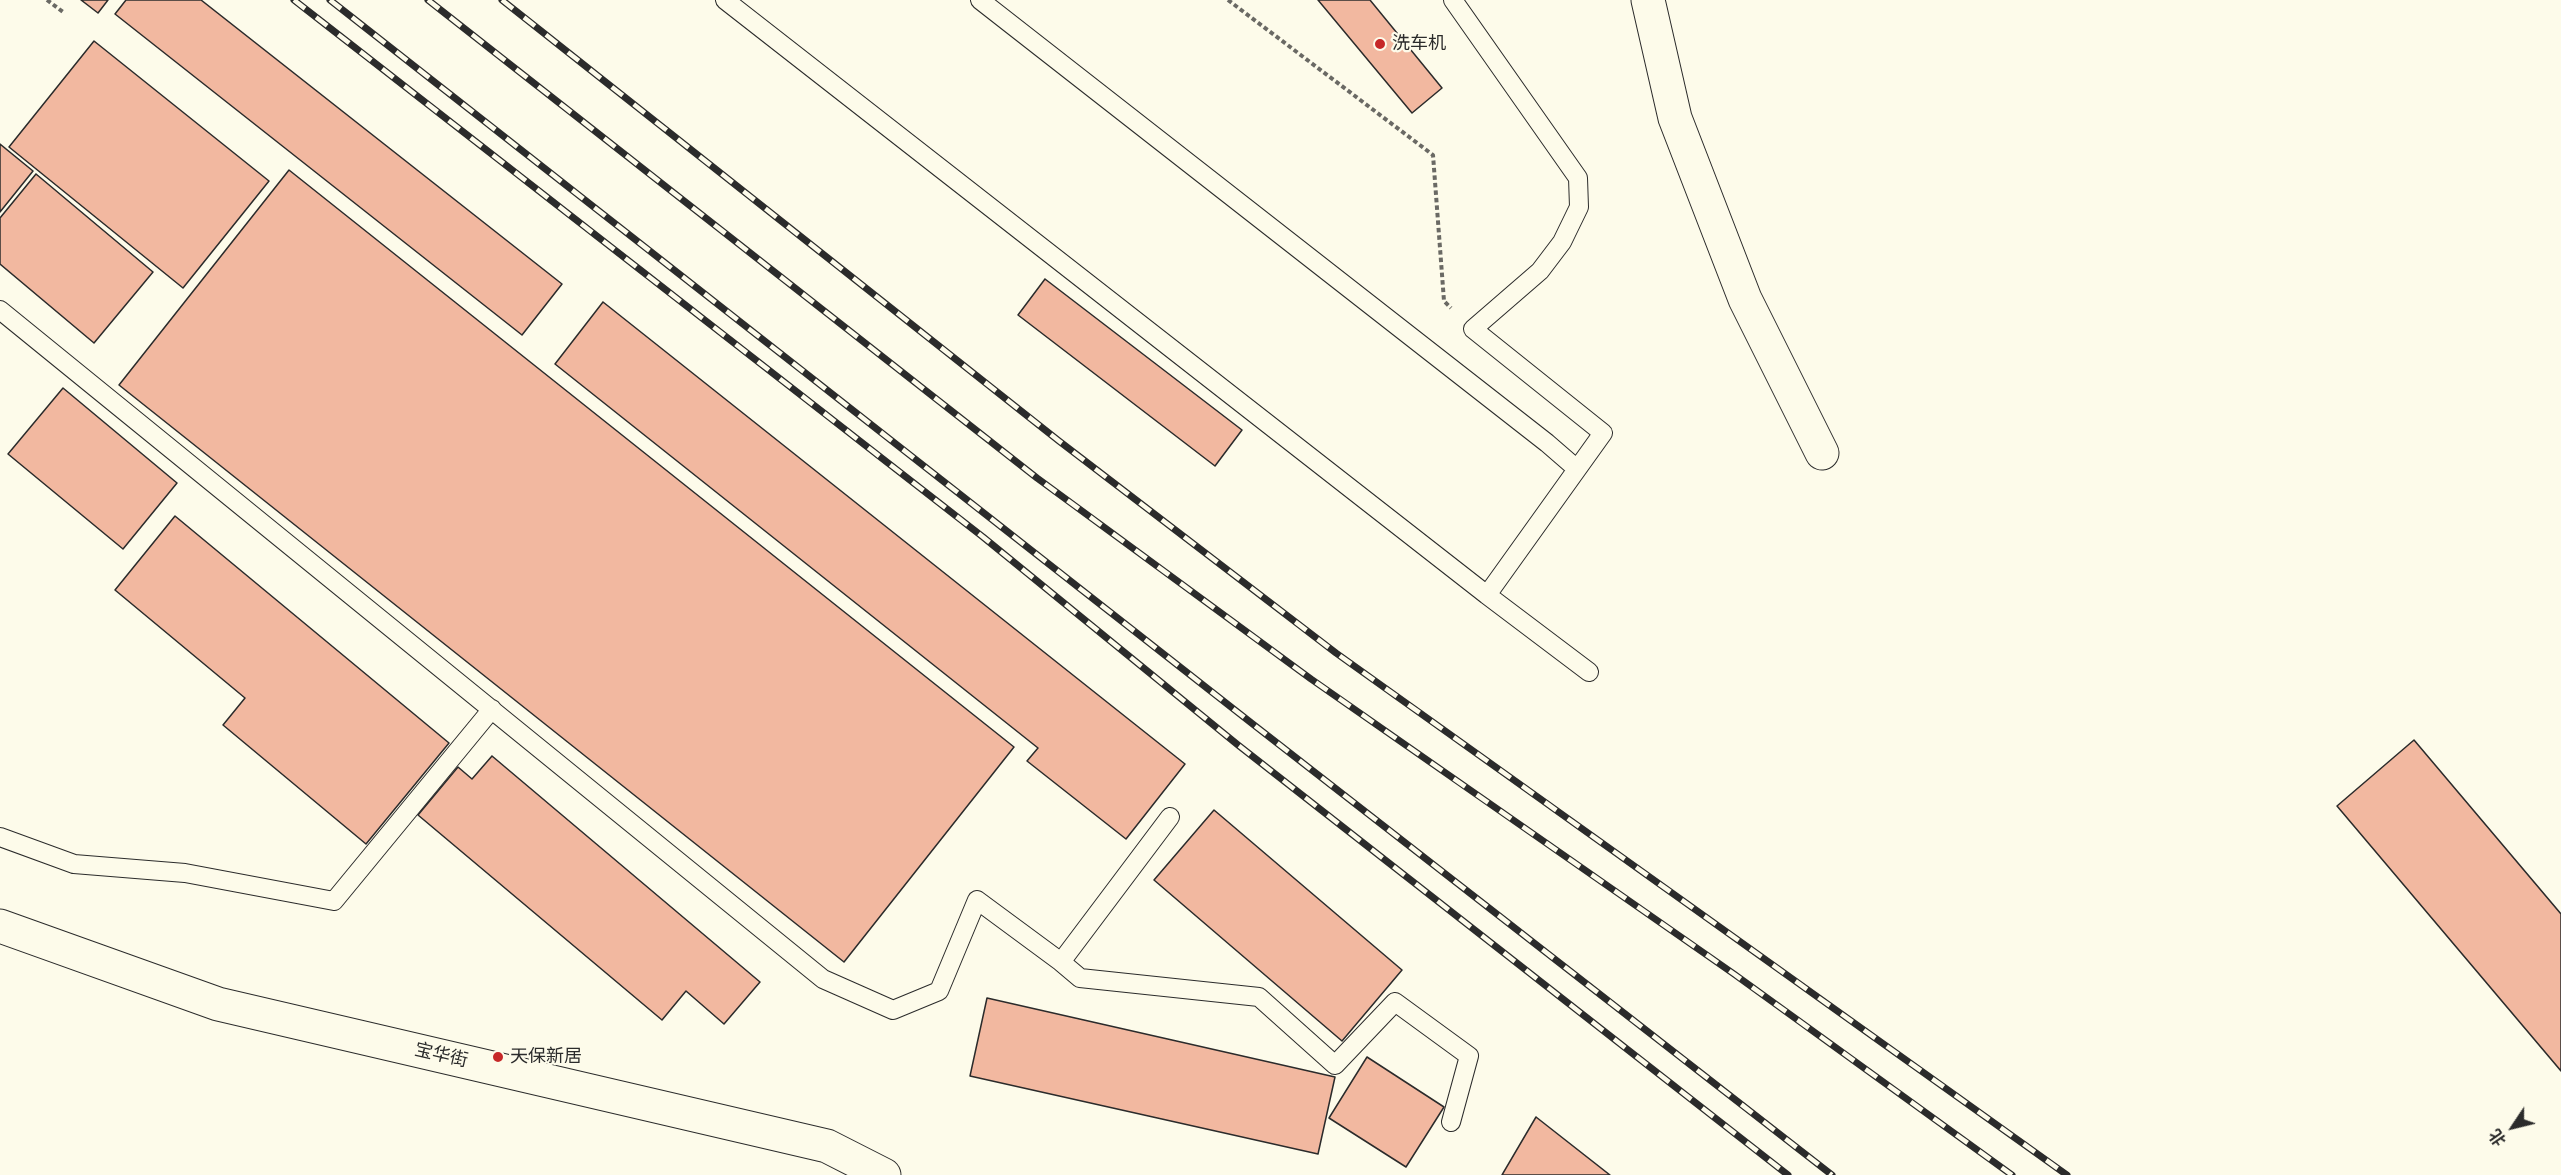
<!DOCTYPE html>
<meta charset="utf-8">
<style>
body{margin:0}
#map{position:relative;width:2561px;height:1175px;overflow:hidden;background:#fdfbea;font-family:"Varela Round","Noto Sans SC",sans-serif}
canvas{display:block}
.north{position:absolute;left:2483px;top:1097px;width:60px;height:60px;-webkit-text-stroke:4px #fdfbea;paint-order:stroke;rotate:235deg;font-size:16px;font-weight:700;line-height:24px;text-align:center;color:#2b2b2b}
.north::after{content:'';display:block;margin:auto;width:21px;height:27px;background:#2b2b2b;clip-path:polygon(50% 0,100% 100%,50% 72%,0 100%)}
</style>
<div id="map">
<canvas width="2561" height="1175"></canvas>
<div class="north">北</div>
</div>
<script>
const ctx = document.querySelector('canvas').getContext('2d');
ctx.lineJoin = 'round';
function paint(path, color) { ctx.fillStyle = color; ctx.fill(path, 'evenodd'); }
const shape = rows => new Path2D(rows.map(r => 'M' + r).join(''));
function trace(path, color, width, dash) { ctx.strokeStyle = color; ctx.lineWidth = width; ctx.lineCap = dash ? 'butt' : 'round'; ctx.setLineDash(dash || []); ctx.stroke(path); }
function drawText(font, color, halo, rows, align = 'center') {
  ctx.font = font + ' "Varela Round","Noto Sans SC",sans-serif'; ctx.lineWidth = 4.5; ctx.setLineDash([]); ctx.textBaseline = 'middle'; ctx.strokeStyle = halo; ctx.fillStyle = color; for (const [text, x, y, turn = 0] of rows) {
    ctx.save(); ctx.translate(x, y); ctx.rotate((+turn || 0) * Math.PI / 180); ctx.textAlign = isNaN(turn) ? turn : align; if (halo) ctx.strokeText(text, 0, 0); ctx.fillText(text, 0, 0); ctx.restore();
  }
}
const building = shape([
 [81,0,108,0,98,13,81,0],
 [126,0,201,0,562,284,522,335,115,14,126,0],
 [1318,0,1370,0,1442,88,1412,113,1318,0],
 [94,41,269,181,183,288,9,147,94,41],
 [0,144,33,171,0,212,0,144],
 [289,170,1014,747,844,962,119,385,289,170],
 [36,174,153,272,94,343,0,264,0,218,36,174],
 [1045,279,1242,430,1215,466,1018,315,1045,279],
 [603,302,1185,764,1126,839,1027,761,1038,748,555,364,603,302],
 [63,388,177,483,123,549,8,454,63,388],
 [175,516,449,743,366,844,223,725,245,698,115,590,175,516],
 [2414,740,2561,914,2561,1071,2337,806,2414,740],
 [492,756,760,982,724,1024,686,991,662,1020,418,815,458,767,472,779,492,756],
 [1214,810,1402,970,1342,1041,1154,880,1214,810],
 [987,998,1335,1077,1318,1154,970,1076,987,998],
 [1367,1057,1444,1107,1406,1167,1329,1118,1367,1057],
 [1536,1117,1610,1175,1502,1175,1536,1117]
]);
paint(building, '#f2b8a0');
trace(building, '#2b2b2b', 1.5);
const service = shape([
 [725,0,1487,595],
 [980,0,1547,443,1577,469],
 [1453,0,1578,178,1579,207,1562,242,1540,271,1473,329,1603,433,1487,595,1589,672],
 [0,310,823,979,893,1010,939,991,977,900,1061,962,1170,817],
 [0,837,74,864,185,873,334,901,492,709],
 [1061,962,1080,978,1259,997,1335,1065,1395,1002,1469,1056,1451,1122]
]);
const minor = shape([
 [1648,0,1675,118,1745,299,1822,453]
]);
const tertiary = shape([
 [0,926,218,1004,827,1146,884,1175]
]);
trace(service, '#2b2b2b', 20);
trace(minor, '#2b2b2b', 35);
trace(tertiary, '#2b2b2b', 35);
trace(shape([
 [47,0,63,12],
 [1228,0,1433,155,1444,301,1451,308]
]), '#6a6964', 4, [4.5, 3]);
trace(service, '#fdfbea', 18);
trace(minor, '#fdfbea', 33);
trace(tertiary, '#fdfbea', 33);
const rail = shape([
 [294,0,983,537,1238,745,1788,1175],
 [330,0,1254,725,1832,1175],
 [428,0,1037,478,1311,679,1734,974,2012,1175],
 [502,0,1059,441,1336,653,2067,1175]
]);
trace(rail, '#2b2b2b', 7);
trace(rail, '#fdfbea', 4.5, [14]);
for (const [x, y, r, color] of [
 [1380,44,6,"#c62828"],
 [498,1057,6,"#c62828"]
]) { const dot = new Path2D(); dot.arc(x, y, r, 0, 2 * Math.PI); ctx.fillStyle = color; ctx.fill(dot); trace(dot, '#fdfbea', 2); }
drawText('18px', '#2b2b2b', '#fdfbea', [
 ["洗车机",1392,44],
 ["天保新居",510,1057]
], 'left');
drawText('18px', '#2b2b2b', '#fdfbea', [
 ["宝华街",441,1056,13]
]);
</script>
